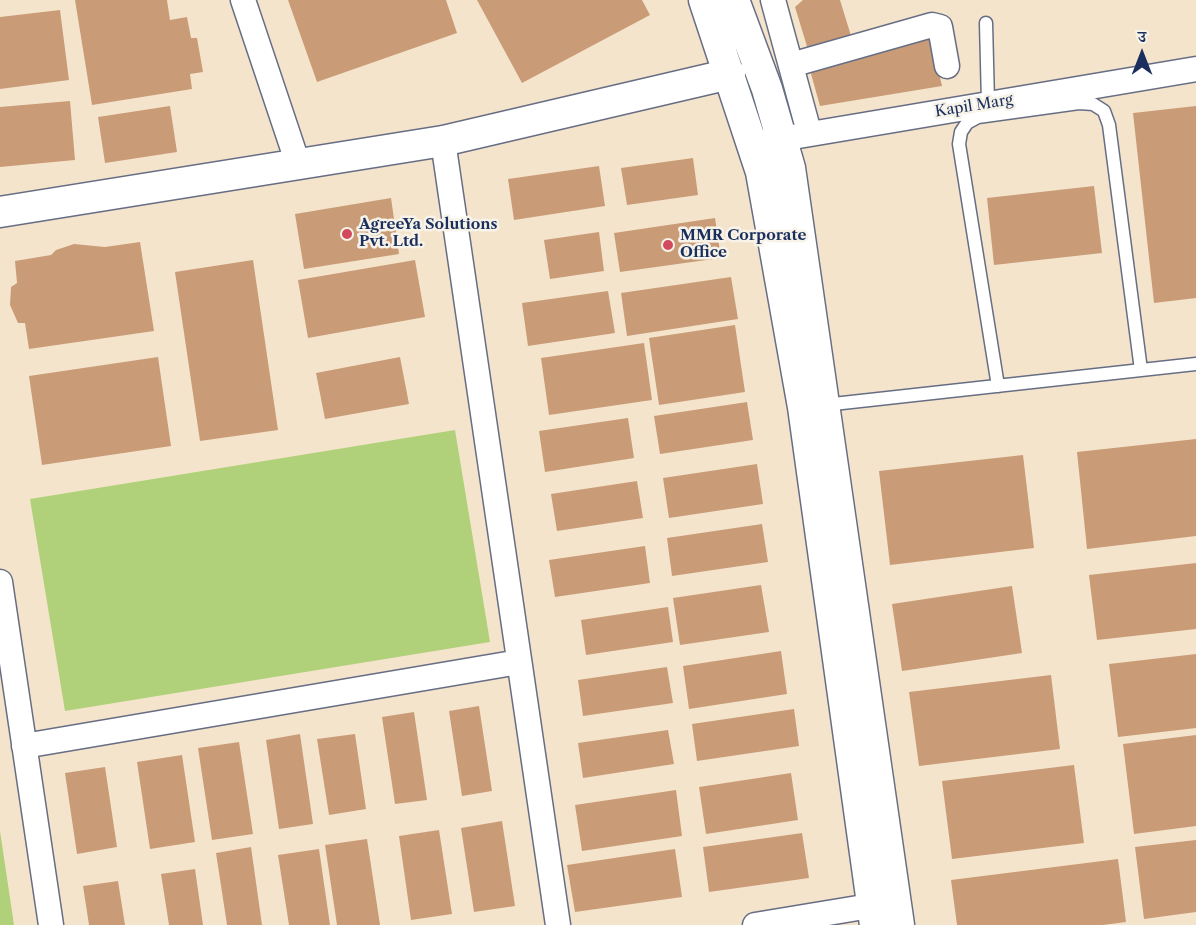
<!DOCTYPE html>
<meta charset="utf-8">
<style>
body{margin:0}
#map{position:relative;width:1196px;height:925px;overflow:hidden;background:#f5e4cc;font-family:"Libre Caslon Text","Noto Serif Devanagari",serif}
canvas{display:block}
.north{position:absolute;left:1112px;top:24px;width:60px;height:60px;-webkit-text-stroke:4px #f7f3e8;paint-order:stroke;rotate:0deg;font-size:16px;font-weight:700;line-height:24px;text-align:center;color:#1b2f5e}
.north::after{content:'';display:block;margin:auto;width:21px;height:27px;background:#1b2f5e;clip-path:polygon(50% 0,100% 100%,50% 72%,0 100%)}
</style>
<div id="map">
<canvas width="1196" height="925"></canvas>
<div class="north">उ</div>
</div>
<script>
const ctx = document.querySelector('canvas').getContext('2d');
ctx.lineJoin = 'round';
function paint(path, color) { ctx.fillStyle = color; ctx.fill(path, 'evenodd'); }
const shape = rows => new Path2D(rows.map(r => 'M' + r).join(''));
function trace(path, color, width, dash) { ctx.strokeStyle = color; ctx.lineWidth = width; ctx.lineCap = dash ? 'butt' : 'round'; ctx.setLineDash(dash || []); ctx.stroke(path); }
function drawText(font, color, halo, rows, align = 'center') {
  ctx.font = font + ' "Libre Caslon Text",serif'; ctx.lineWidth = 5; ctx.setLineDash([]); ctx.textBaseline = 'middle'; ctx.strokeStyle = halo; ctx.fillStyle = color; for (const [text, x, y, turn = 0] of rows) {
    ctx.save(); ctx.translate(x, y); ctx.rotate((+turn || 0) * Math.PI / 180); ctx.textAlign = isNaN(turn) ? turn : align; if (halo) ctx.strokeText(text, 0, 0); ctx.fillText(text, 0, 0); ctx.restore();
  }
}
paint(shape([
 [455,430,490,642,65,711,30,499],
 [0,831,14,925,0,925]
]), '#b0d179');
paint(shape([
 [75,0,167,0,170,20,187,17,191,38,197,38,203,72,190,74,192,89,92,105],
 [288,0,446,0,457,33,317,82],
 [477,0,642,0,650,15,522,83],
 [803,0,840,0,852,39,809,53,795,7],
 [60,10,69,80,0,89,0,17],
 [929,31,942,86,820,106,808,63],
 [70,101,75,160,0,167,0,107],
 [170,106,177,152,105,163,98,117],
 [1196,106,1196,298,1154,303,1133,113],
 [693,158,698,195,627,205,621,168],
 [599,166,605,206,514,220,508,179],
 [1094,186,1102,253,994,265,987,198],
 [391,198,399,254,304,269,295,214],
 [715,218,721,258,620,272,614,233],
 [599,232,604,271,550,279,544,240],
 [140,242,154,331,29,349,25,323,18,323,10,305,11,287,17,283,15,261,51,255,56,250,74,244,105,247],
 [253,260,278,430,200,441,175,272],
 [415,260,425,317,308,338,298,280],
 [731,277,738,319,627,336,621,293],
 [608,291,615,333,528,346,522,303],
 [735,325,745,392,659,405,649,338],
 [644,343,652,400,549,415,541,358],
 [158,357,171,446,42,465,29,376],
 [400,357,409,404,325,419,316,373],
 [747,402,753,440,660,454,654,416],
 [628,418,634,458,545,472,539,431],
 [1196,439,1196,536,1087,549,1077,452],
 [1023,455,1034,548,890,565,879,471],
 [757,464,763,504,669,518,663,478],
 [637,481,643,518,557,531,551,494],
 [762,524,768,562,672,576,667,538],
 [645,546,650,583,555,597,549,560],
 [1196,563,1196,629,1097,640,1089,575],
 [761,585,769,632,680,645,673,598],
 [1012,586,1022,653,902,671,892,604],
 [668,607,673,642,586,655,581,620],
 [781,651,787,694,689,709,683,666],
 [1196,654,1196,728,1118,737,1109,664],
 [667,667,673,703,583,716,578,680],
 [1051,675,1060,749,919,766,909,692],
 [479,706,492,791,462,796,449,711],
 [794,709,799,746,697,761,692,724],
 [414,712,427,800,395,804,382,717],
 [668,730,674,764,583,778,578,743],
 [300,734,313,824,279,829,266,740],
 [355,734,366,809,329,815,317,739],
 [1196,735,1196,826,1134,834,1123,744],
 [239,742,253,834,212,840,198,748],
 [182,755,195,842,150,849,137,762],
 [1074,765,1084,843,952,859,942,781],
 [105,767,117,847,77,854,65,773],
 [791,773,798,820,706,834,699,787],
 [676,790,682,836,582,851,575,805],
 [502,821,515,906,474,912,461,828],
 [439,830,452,914,411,920,399,836],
 [802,833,809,878,709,892,703,847],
 [367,839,380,925,337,925,325,845],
 [1196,840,1196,912,1144,919,1135,847],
 [251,847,262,925,227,925,216,853],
 [319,849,330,925,289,925,278,855],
 [675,849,682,897,575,912,567,865],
 [1118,859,1126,922,1103,925,957,925,951,880],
 [195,869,203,925,169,925,161,874],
 [118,881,125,925,89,925,83,886]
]), '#c99c77');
const service = shape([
 [986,23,988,103],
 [998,386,959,144,961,132,967,123,978,117,1079,103,1093,104,1104,111,1109,125,1141,370],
 [824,405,1196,364]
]);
const minor = shape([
 [243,0,298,164],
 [773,0,809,132],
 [791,65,932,25,940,27,947,66],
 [443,141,558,925],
 [763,142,1196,69],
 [0,582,51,925],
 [24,746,519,662],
 [755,925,888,903]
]);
const tertiary = shape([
 [704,0,761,172,803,407,875,925],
 [734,0,767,89,790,168,899,925],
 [0,212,443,141,730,74]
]);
trace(service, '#676e84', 15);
trace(minor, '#676e84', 27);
trace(tertiary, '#676e84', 33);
trace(service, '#fff', 12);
trace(minor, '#fff', 24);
trace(tertiary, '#fff', 30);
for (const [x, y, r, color] of [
 [347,234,6,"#d1495b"],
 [668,245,6,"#d1495b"]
]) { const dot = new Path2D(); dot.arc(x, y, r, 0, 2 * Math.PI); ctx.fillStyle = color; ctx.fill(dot); trace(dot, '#f7f3e8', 2); }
drawText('15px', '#1b2f5e', '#f7f3e8', [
 ["Kapil Marg",974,106,-9]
]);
drawText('bold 15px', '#1b2f5e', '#f7f3e8', [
 ["AgreeYa Solutions",359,225],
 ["Pvt. Ltd.",359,242],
 ["MMR Corporate",680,236],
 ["Office",680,253]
], 'left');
</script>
